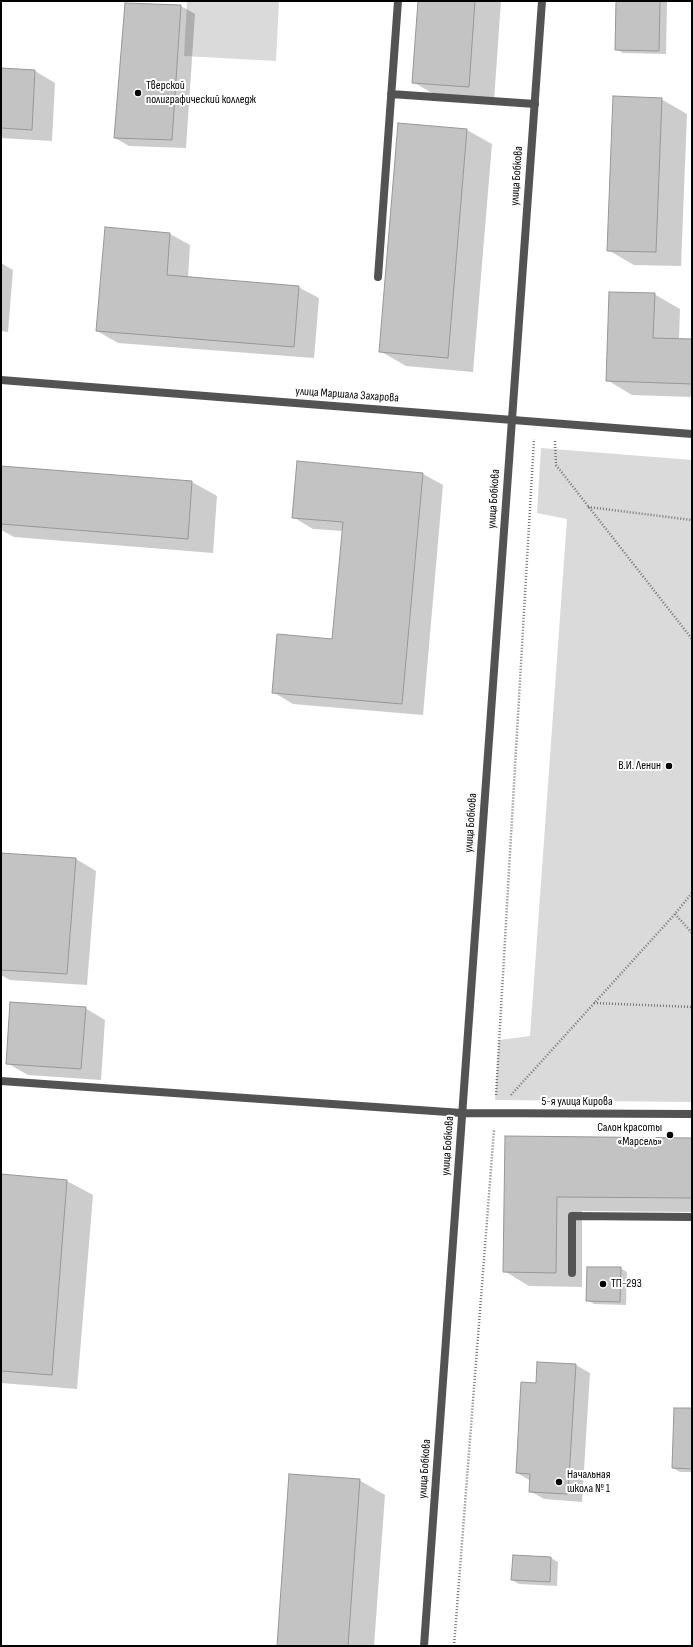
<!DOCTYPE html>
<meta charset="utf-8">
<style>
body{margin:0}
#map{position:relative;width:693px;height:1647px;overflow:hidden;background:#fff;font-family:"Sofia Sans Condensed",sans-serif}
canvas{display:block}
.frame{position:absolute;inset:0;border:2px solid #000;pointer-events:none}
</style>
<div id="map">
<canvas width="693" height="1647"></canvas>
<div class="frame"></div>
</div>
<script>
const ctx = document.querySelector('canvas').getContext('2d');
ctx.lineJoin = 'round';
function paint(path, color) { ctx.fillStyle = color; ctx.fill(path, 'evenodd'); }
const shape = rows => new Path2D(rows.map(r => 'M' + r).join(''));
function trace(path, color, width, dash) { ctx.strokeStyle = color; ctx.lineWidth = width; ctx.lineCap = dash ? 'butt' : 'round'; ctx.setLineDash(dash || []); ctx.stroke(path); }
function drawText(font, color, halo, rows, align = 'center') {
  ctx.font = font + ' "Sofia Sans Condensed",sans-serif'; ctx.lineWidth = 4; ctx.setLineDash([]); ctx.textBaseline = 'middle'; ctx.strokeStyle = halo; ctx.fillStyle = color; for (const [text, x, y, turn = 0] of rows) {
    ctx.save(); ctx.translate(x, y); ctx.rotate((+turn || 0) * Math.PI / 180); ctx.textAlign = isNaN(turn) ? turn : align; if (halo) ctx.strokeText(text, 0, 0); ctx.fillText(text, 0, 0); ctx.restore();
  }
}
paint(shape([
 [187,1,279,1,276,61,184,56],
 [541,448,692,460,692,1102,495,1100,499,1040,530,1036,567,519,537,513]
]), '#dadada');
paint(shape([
 [419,1,501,1,494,101,439,97,413,82],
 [617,1,667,1,666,54,623,53,616,49],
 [181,6,195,14,186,148,129,146,115,138],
 [1,69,35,71,55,83,52,141,1,138],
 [661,99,687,114,681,266,634,265,608,250],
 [467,130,492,144,473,372,406,366,380,351],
 [106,228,170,234,190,245,188,278,298,287,319,298,314,358,118,343,97,331],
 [1,263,13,270,8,332,1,331],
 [654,294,680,309,679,339,692,340,692,397,632,395,607,380],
 [298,463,423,474,443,485,423,715,293,704,273,692,333,640,343,531,313,529,293,517],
 [1,467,192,482,217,496,213,553,14,537,1,530],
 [1,854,76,859,96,871,87,985,10,980,1,975],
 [85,1008,105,1020,101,1080,28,1075,7,1063],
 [506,1137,692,1139,692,1212,582,1211,582,1287,529,1286,504,1271],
 [1,1175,67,1181,93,1195,77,1389,1,1383],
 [620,1268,627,1272,626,1305,594,1304,587,1300],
 [576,1365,590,1373,582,1502,544,1499,530,1491,531,1481,517,1473,537,1384],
 [692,1409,692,1472,680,1472,673,1468],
 [359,1480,385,1495,374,1646,278,1646],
 [514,1556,551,1558,558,1562,557,1586,519,1584,512,1580]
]), '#0003');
const building = shape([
 [418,1,475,1,469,87,412,83,418,1],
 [616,1,660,1,659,51,615,50,616,1],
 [125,3,181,5,172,140,114,138,125,3],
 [1,68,35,70,32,130,1,128,1,68],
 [613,96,662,98,656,252,607,251,613,96],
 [398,123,467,129,448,358,379,352,398,123],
 [105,227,170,233,167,275,299,286,294,347,96,331,105,227],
 [609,292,655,293,653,338,692,339,692,384,606,381,609,292],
 [297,461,423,473,402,704,272,693,277,634,332,639,343,522,292,518,297,461],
 [1,466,192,481,188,539,1,524,1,466],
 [1,853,76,858,67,974,1,970,1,853],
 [10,1002,86,1007,81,1069,6,1064,10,1002],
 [505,1136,692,1138,692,1198,557,1197,556,1273,503,1272,505,1136],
 [1,1174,67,1180,52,1375,1,1371,1,1174],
 [587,1267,621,1267,620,1302,586,1301,587,1267],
 [537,1362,576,1364,568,1494,529,1492,530,1474,516,1473,521,1382,536,1383,537,1362],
 [674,1408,692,1408,692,1469,672,1468,674,1408],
 [289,1474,360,1479,348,1646,277,1646,289,1474],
 [513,1555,551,1557,550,1582,511,1580,513,1555]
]);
paint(building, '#c3c3c3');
trace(building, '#979797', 1);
trace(shape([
 [555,441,556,465,692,639],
 [588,507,692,520],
 [675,914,692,933],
 [594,1003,692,1007],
 [496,1095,534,439],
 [511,1095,675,914,692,893],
 [454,1646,494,1130]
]), '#757575', 2.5, [1, 2]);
trace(shape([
 [391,94,535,104],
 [378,277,398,1],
 [1,1081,462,1113],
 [572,1273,572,1216,692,1217]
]), '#535353', 8);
trace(shape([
 [1,380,692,434],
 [462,1113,692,1114],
 [424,1646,542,1]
]), '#535353', 8);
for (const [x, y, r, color] of [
 [138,93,4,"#000"],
 [669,766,4,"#000"],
 [670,1135,4,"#000"],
 [603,1284,4,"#000"],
 [559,1482,4,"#000"]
]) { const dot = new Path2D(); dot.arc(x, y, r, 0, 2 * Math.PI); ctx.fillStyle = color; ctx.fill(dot); trace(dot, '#fff', 1.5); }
drawText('12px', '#000', '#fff', [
 ["Тверской",146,86],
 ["полиграфический колледж",146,100],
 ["В.И. Ленин",661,766,"right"],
 ["Салон красоты",662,1128,"right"],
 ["«Марсель»",662,1142,"right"],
 ["ТП-293",611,1284],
 ["Начальная",567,1475],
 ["школа № 1",567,1489]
], 'left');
drawText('12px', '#000', '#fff', [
 ["улица Бобкова",517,176,-86],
 ["улица Маршала Захарова",347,395,4],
 ["улица Бобкова",494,499,-86],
 ["улица Бобкова",471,823,-86],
 ["5-я улица Кирова",577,1102],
 ["улица Бобкова",448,1146,-86],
 ["улица Бобкова",425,1469,-86]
]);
</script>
